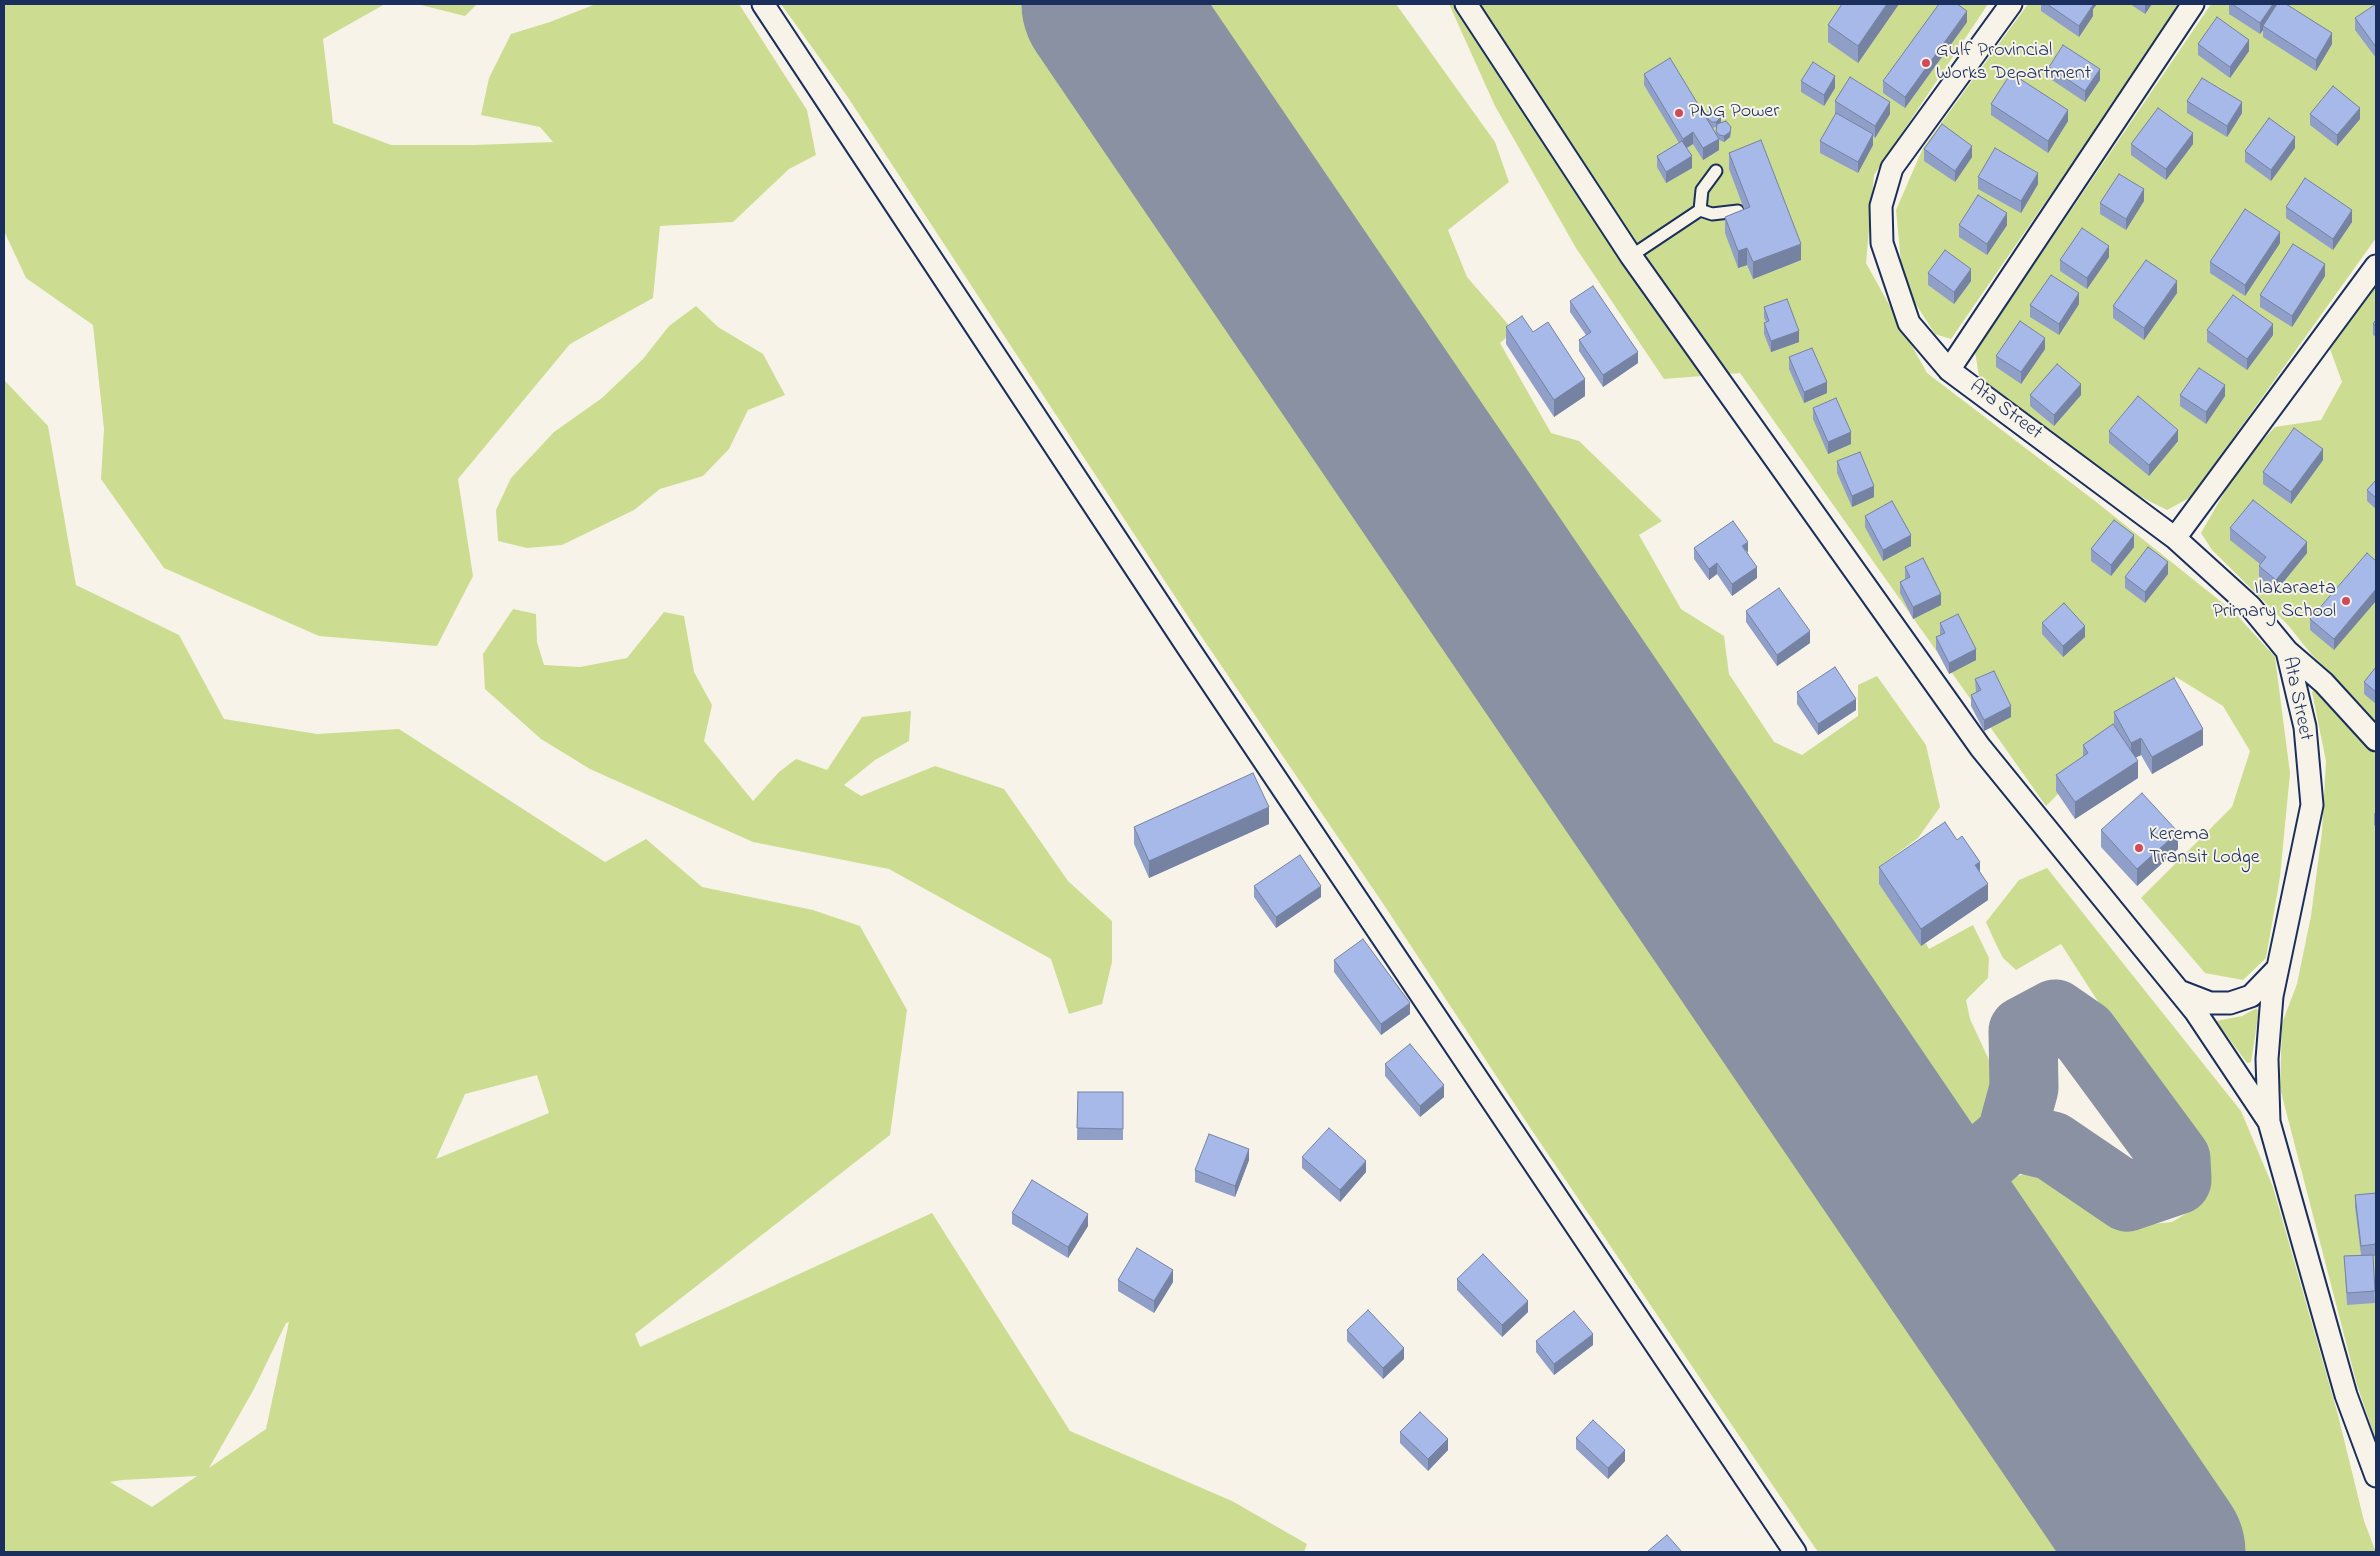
<!DOCTYPE html>
<style>
body{margin:0}
#map{position:relative;width:2380px;height:1556px;overflow:hidden;background:#f7f3e8;font-family:"Indie Flower",sans-serif}
canvas{display:block}
.frame{position:absolute;inset:0;border:5px solid #1b2f5e;pointer-events:none}
</style>
<div id="map">
<canvas width="2380" height="1556"></canvas>
<div class="frame"></div>
</div>
<script>
const context = document.querySelector('canvas').getContext('2d');
context.lineJoin = 'round';
function fill(path, color) {
  context.fillStyle = color;
  context.fill(path, 'evenodd');
}
function poly(rows) {
  const path = new Path2D();
  for (const r of rows) {
    path.moveTo(r[0], r[1]);
    for (let i = 2; i < r.length; i += 2) path.lineTo(r[i], r[i + 1]);
  }
  return path;
}
function trace(path, color, width, dash) {
  context.strokeStyle = color;
  context.lineWidth = width;
  context.lineCap = dash ? 'butt' : 'round';
  context.setLineDash(dash || []);
  context.stroke(path);
}
function drawText(font, color, halo, rows, align = 'center') {
  context.font = font + ' "Indie Flower",sans-serif';
  context.lineWidth = 4;
  context.setLineDash([]);
  context.textBaseline = 'middle';
  context.strokeStyle = halo;
  context.fillStyle = color;
  for (const [text, x, y, turn = 0] of rows) {
    context.save();
    context.translate(x, y);
    context.rotate((+turn || 0) * Math.PI / 180);
    context.textAlign = isNaN(turn) ? turn : align;
    if (halo) context.strokeText(text, 0, 0);
    context.fillText(text, 0, 0);
    context.restore();
  }
}
fill(poly([
 [4,4,385,4,323,39,333,123,391,145,475,145,553,142,540,127,481,115,489,78,511,34,550,22,596,4,739,4,807,110,816,155,789,169,733,222,660,226,653,298,570,344,458,479,473,576,437,646,319,636,164,568,101,479,104,429,93,325,26,278,4,231],
 [417,4,477,4,465,16],
 [781,4,1075,4,1970,1333,2054,1443,2126,1552,1818,1552,1533,1132,1384,905,1195,627,849,99],
 [1145,4,1396,4,1495,142,1509,182,1448,230,1467,277,1514,331,1500,343,1551,433,1579,441,1662,521,1639,535,1681,609,1724,636,1729,674,1774,742,1802,755,1858,716,1858,685,1877,676,1926,745,1940,807,1918,838,1883,864,1929,949,1973,925,1989,958,1988,978,1966,1000,1970,1019,2002,1088,1999,1114,1989,1130,1961,1151,1933,1151,1906,1132,1569,634,1449,460],
 [1449,4,1988,4,1874,175,1866,263,1927,373,2095,501,2234,612,2275,657,2290,773,2280,877,2266,958,2243,980,2205,973,2141,898,2232,807,2250,751,2223,706,2176,677,2046,806,1740,373,1664,379,1576,248,1495,106],
 [2028,4,2182,4,1951,339,1935,334,1903,284,1896,210,1923,148],
 [2211,4,2376,4,2376,238,2191,497,2167,510,2117,485,1980,382,1975,352],
 [2376,279,2376,727,2332,674,2312,655,2288,625,2212,550,2201,533,2240,465,2275,427,2321,420,2342,382,2330,349],
 [696,306,718,327,763,354,785,395,748,410,729,449,703,476,660,489,634,510,562,545,527,548,498,541,496,510,511,478,554,432,602,398,643,359,669,326],
 [4,380,48,426,76,585,179,635,224,719,317,734,399,729,605,862,646,839,702,887,813,910,860,926,907,1010,890,1135,635,1334,640,1347,932,1213,1070,1431,1232,1501,1307,1544,1304,1552,4,1552],
 [537,1075,549,1113,436,1159,465,1094],
 [289,1322,266,1429,209,1468,254,1389,286,1323],
 [197,1476,152,1507,110,1482,122,1480],
 [513,609,536,614,537,642,544,665,580,667,627,658,664,612,684,616,694,672,712,705,704,741,753,801,779,772,796,759,827,770,862,717,911,711,909,741,875,760,844,785,861,796,935,766,1004,789,1068,881,1112,921,1112,962,1102,1004,1069,1014,1051,959,889,869,753,842,590,769,541,739,485,689,483,654],
 [2316,688,2376,755,2376,1440,2357,1385,2280,1088,2282,1023,2297,984,2311,916,2322,832,2326,761,2312,692],
 [2047,868,2241,1111,2273,1187,2338,1415,2364,1521,2376,1552,2181,1552,1996,1268,1981,1229,1989,1198,2008,1180,2036,1169,2062,1183,2114,1220,2143,1225,2172,1222,2192,1210,2209,1188,2209,1158,2171,1115,2061,944,2016,970,2003,958,1994,940,1986,922,2019,880],
 [2255,1009,2259,1010,2251,1062,2247,1063,2216,1021,2242,1016]
]), '#ccdd91');
trace(poly([
 [1927,1209,2011,1136,2024,1088,2023,1031,2055,1014,2084,1034,2176,1159,2177,1180,2127,1197,2052,1146,2011,1136]
]), '#8991a3', 69);
trace(poly([
 [1107,4,2160,1552]
]), '#8991a3', 171);
const service = poly([
 [1700,210,1712,214,1738,211],
 [1631,256,1700,210,1702,190,1716,171]
]);
const minor = poly([
 [763,4,1187,646,1795,1552],
 [1466,4,1631,256,1980,747,2195,1011,2269,1122,2346,1395,2376,1476],
 [2011,4,1892,168,1881,206,1882,243,1909,323,1949,370,2175,538,2250,606,2287,651,2305,727,2312,805,2272,996,2267,1059,2269,1122],
 [1949,370,2193,4],
 [2175,538,2376,266],
 [2287,651,2324,683,2376,740],
 [2179,991,2210,1003,2230,1003,2251,996,2277,969]
]);
trace(service, '#1b2f5e', 15);
trace(minor, '#1b2f5e', 25);
trace(service, '#f7f3e8', 11);
trace(minor, '#f7f3e8', 21);
fill(poly([
 [1899,4,1858,63,1828,42,1828,25],
 [2041,4,2097,4,2093,9,2093,16,2079,37,2041,11],
 [2130,4,2152,4,2145,14],
 [2229,4,2286,4,2332,44,2316,71,2263,37,2263,30,2260,34,2229,14],
 [2374,4,2376,4,2376,58,2355,30,2355,18,2375,5],
 [1967,22,1905,108,1883,93,1883,81],
 [2198,44,2249,51,2230,78,2198,55],
 [2049,67,2100,80,2085,102,2049,78],
 [1644,74,1707,119,1707,113,1721,122,1720,123,1731,132,1730,137,1724,142,1719,140,1719,150,1703,160,1693,144,1687,148,1692,168,1666,183,1657,167,1657,156,1679,143,1644,85],
 [1716,127,1716,133,1713,128],
 [1801,81,1835,88,1824,106,1801,92],
 [1835,101,1890,114,1875,138,1873,136,1873,145,1858,173,1820,153,1820,141,1836,113,1835,113],
 [2187,101,2242,113,2227,137,2187,113],
 [1991,104,2068,121,2048,153,1991,115],
 [2310,114,2360,119,2337,146,2310,125],
 [2131,144,2193,144,2166,180,2131,155],
 [2295,148,2271,181,2245,162,2245,151],
 [1924,149,1972,157,1955,182,1924,161],
 [1729,153,1801,260,1753,279,1747,265,1738,268,1725,233,1725,217,1744,209,1729,169],
 [1978,177,2038,184,2021,213,1978,189],
 [2144,201,2126,230,2100,214,2100,203],
 [2286,207,2352,222,2333,250,2286,218],
 [1959,225,2007,225,1987,255,1959,237],
 [2280,243,2245,296,2210,273,2210,262],
 [2109,257,2087,289,2060,271,2060,260],
 [1928,273,1971,281,1954,304,1928,285],
 [2325,276,2292,327,2260,307,2260,295],
 [2177,293,2144,340,2113,318,2113,306],
 [1570,301,1638,363,1603,387,1579,351,1579,340,1586,335,1570,312],
 [2079,304,2059,335,2030,317,2030,305],
 [1764,307,1799,342,1771,352,1764,334,1764,323,1766,322,1764,318],
 [2376,320,2376,337,2373,335,2373,324],
 [1506,327,1533,332,1585,396,1554,417,1506,344],
 [2207,330,2273,335,2247,370,2207,342],
 [2045,349,2021,384,1996,367,1996,356],
 [1789,357,1827,393,1804,403,1789,369],
 [2030,395,2081,395,2054,426,2030,406],
 [2180,395,2225,396,2206,424,2180,406],
 [1813,408,1851,444,1828,454,1813,419],
 [2109,431,2178,441,2149,476,2109,443],
 [2323,460,2291,504,2263,484,2263,472],
 [1837,461,1874,497,1852,507,1837,473],
 [2376,480,2376,509,2367,501,2367,490],
 [1865,516,1911,546,1883,561,1865,527],
 [2230,528,2307,553,2276,591,2259,577,2259,566,2260,564,2230,540],
 [2134,547,2111,576,2091,561,2091,549],
 [1694,548,1748,553,1757,578,1732,596,1717,574,1709,580,1694,559],
 [2376,561,2334,650,2310,630,2310,619],
 [1905,567,1941,605,1913,619,1900,593,1900,582,1905,580],
 [2168,574,2145,603,2125,588,2125,577],
 [1746,611,1810,643,1777,666,1746,622],
 [1940,623,1976,660,1949,674,1936,649,1936,637,1940,635],
 [2042,623,2085,637,2063,657,2042,634],
 [2376,667,2376,704,2364,694,2364,682],
 [1975,679,2011,717,1984,731,1971,706,1971,695,1976,692],
 [1797,692,1856,710,1818,735,1797,704],
 [2114,712,2203,745,2152,774,2141,755,2135,758,2138,778,2075,819,2056,791,2056,775,2083,757,2083,745,2114,725],
 [2376,811,2376,827,2374,825,2374,814],
 [1269,824,1149,878,1134,844,1134,827],
 [2101,830,2178,849,2137,886,2101,847],
 [1879,867,1980,872,1988,900,1921,946,1879,884],
 [1254,886,1321,897,1276,928,1254,897],
 [1334,960,1410,1014,1381,1035,1334,972],
 [1385,1064,1444,1097,1420,1117,1385,1076],
 [1078,1092,1123,1092,1123,1140,1077,1140],
 [1302,1157,1366,1172,1340,1202,1302,1168],
 [1249,1160,1235,1197,1195,1182,1195,1170],
 [2376,1193,2376,1256,2373,1256,2375,1303,2347,1305,2344,1256,2361,1255,2355,1207,2355,1195],
 [1012,1213,1088,1226,1068,1258,1012,1224],
 [1457,1279,1528,1312,1502,1337,1457,1290],
 [1118,1280,1173,1282,1154,1313,1118,1291],
 [1347,1330,1404,1359,1383,1379,1347,1341],
 [1536,1341,1593,1345,1554,1375,1536,1352],
 [1400,1432,1448,1450,1428,1471,1400,1443],
 [1576,1438,1625,1461,1608,1479,1576,1449]
]), '#909fc8');
fill(poly([
 [1887,4,1899,4,1858,63,1858,46],
 [2093,4,2097,4,2093,9,2093,16,2079,37,2079,26,2093,6],
 [2145,4,2152,4,2145,14],
 [2273,4,2277,4,2263,26,2263,30,2260,34,2260,23],
 [1967,11,1967,22,1905,108,1905,97],
 [2332,33,2332,44,2316,71,2316,60],
 [2249,40,2249,51,2230,78,2230,67],
 [2100,69,2100,80,2085,102,2085,91],
 [1835,76,1835,88,1824,106,1824,95],
 [1890,102,1890,114,1875,138,1875,126],
 [2242,102,2242,113,2227,137,2227,126],
 [2360,108,2360,119,2337,146,2337,135],
 [2068,110,2068,121,2048,153,2048,141],
 [1721,117,1721,122,1716,127,1716,122],
 [1731,127,1730,137,1724,142,1724,136],
 [1693,132,1693,144,1683,150,1683,139],
 [2193,133,2193,144,2166,180,2166,169],
 [1873,134,1873,145,1858,173,1858,162],
 [2295,137,2295,148,2271,181,2271,170],
 [1719,139,1719,150,1703,160,1703,148],
 [1972,146,1972,157,1955,182,1955,171],
 [1692,156,1692,168,1666,183,1666,172],
 [2038,173,2038,184,2021,213,2021,201],
 [2144,189,2144,201,2126,230,2126,219],
 [2352,210,2352,222,2333,250,2333,239],
 [2007,213,2007,225,1987,255,1987,244],
 [2280,232,2280,243,2245,296,2245,285],
 [1801,244,1801,260,1753,279,1753,262],
 [2109,246,2109,257,2087,289,2087,278],
 [1747,248,1747,265,1738,268,1738,251],
 [2325,264,2325,276,2292,327,2292,316],
 [1971,269,1971,281,1954,304,1954,292],
 [2177,281,2177,293,2144,340,2144,328],
 [2079,293,2079,304,2059,335,2059,324],
 [2273,324,2273,335,2247,370,2247,359],
 [1799,331,1799,342,1771,352,1771,341],
 [2045,338,2045,349,2021,384,2021,372],
 [1638,352,1638,363,1603,387,1603,375],
 [1585,379,1585,396,1554,417,1554,400],
 [1827,382,1827,393,1804,403,1804,392],
 [2081,384,2081,395,2054,426,2054,415],
 [2225,385,2225,396,2206,424,2206,412],
 [2178,430,2178,441,2149,476,2149,465],
 [1851,432,1851,444,1828,454,1828,442],
 [2323,449,2323,460,2291,504,2291,492],
 [1874,486,1874,497,1852,507,1852,496],
 [1911,535,1911,546,1883,561,1883,550],
 [2134,535,2134,547,2111,576,2111,565],
 [1748,542,1748,553,1742,546],
 [2307,542,2307,553,2276,591,2276,580],
 [2168,562,2168,574,2145,603,2145,592],
 [1717,563,1717,574,1709,580,1709,569],
 [1757,567,1757,578,1732,596,1732,584],
 [2376,589,2376,601,2334,650,2334,639],
 [1941,594,1941,605,1913,619,1913,607],
 [2085,626,2085,637,2063,657,2063,646],
 [1810,631,1810,643,1777,666,1777,655],
 [1976,649,1976,660,1949,674,1949,663],
 [1856,699,1856,710,1818,735,1818,724],
 [2011,706,2011,717,1984,731,1984,720],
 [2203,729,2203,745,2152,774,2152,757],
 [2141,738,2141,755,2131,760,2131,743],
 [2138,761,2138,778,2075,819,2075,802],
 [1269,807,1269,824,1149,878,1149,861],
 [2178,832,2178,849,2137,886,2137,869],
 [1980,862,1980,879,1975,865],
 [1988,884,1988,900,1921,946,1921,929],
 [1321,886,1321,897,1276,928,1276,917],
 [1410,1003,1410,1014,1381,1035,1381,1024],
 [1444,1085,1444,1097,1420,1117,1420,1106],
 [1249,1149,1249,1160,1235,1197,1235,1186],
 [1366,1161,1366,1172,1340,1202,1340,1190],
 [1088,1214,1088,1226,1068,1258,1068,1247],
 [1173,1270,1173,1282,1154,1313,1154,1301],
 [1528,1301,1528,1312,1502,1337,1502,1325],
 [1593,1334,1593,1345,1554,1375,1554,1364],
 [1404,1348,1404,1359,1383,1379,1383,1368],
 [1448,1439,1448,1450,1428,1471,1428,1459],
 [1625,1450,1625,1461,1608,1479,1608,1468]
]), '#7582a2');
const building = poly([
 [1842,4,1887,4,1858,46,1828,25,1842,4],
 [1939,4,1957,4,1967,11,1905,97,1883,81,1939,4],
 [2047,4,2091,4,2093,5,2079,26,2047,4],
 [2232,4,2273,4,2260,23,2232,4],
 [2277,4,2286,4,2332,33,2316,60,2263,26,2277,4],
 [2376,4,2376,47,2355,18,2376,4],
 [2217,17,2249,40,2230,67,2198,44,2217,17],
 [2063,45,2100,69,2085,91,2049,67,2063,45],
 [1670,58,1719,139,1703,148,1693,132,1683,139,1644,74,1670,58],
 [1813,62,1835,76,1824,95,1801,81,1813,62],
 [2011,73,2068,110,2048,141,1991,104,2011,73],
 [1850,77,1890,102,1875,126,1835,101,1850,77],
 [2202,78,2242,102,2227,126,2187,101,2202,78],
 [2333,86,2360,108,2337,135,2310,114,2333,86],
 [2158,108,2193,133,2166,169,2131,144,2158,108],
 [1710,109,1717,109,1721,117,1716,122,1712,122,1708,119,1707,113,1710,109],
 [1836,113,1873,134,1858,162,1820,141,1836,113],
 [2269,118,2295,137,2271,170,2245,151,2269,118],
 [1726,121,1731,127,1730,132,1724,136,1719,135,1716,131,1717,124,1726,121],
 [1942,124,1972,146,1955,171,1924,149,1942,124],
 [1761,140,1801,244,1753,262,1747,248,1738,251,1725,217,1750,207,1729,153,1761,140],
 [1682,141,1692,156,1666,172,1657,156,1682,141],
 [1995,148,2038,173,2021,201,1978,177,1995,148],
 [2119,174,2144,189,2126,219,2100,203,2119,174],
 [2305,178,2352,210,2333,239,2286,207,2305,178],
 [1978,195,2007,213,1987,244,1959,225,1978,195],
 [2245,209,2280,232,2245,285,2210,262,2245,209],
 [2082,228,2109,246,2087,278,2060,260,2082,228],
 [2293,244,2325,264,2292,316,2260,295,2293,244],
 [1945,250,1971,269,1954,292,1928,273,1945,250],
 [2146,260,2177,281,2144,328,2113,306,2146,260],
 [2051,275,2079,293,2059,324,2030,305,2051,275],
 [1593,286,1638,352,1603,375,1579,340,1591,332,1570,301,1593,286],
 [2233,295,2273,324,2247,359,2207,330,2233,295],
 [1787,299,1799,331,1771,341,1764,323,1769,321,1764,307,1787,299],
 [1522,316,1533,332,1548,322,1585,379,1554,400,1506,327,1522,316],
 [2376,320,2376,326,2373,324,2376,320],
 [2020,321,2045,338,2021,372,1996,356,2020,321],
 [1812,348,1827,382,1804,392,1789,357,1812,348],
 [2057,364,2081,384,2054,415,2030,395,2057,364],
 [2199,368,2225,385,2206,412,2180,395,2199,368],
 [2138,396,2178,430,2149,465,2109,431,2138,396],
 [1836,398,1851,432,1828,442,1813,408,1836,398],
 [2294,428,2323,449,2291,492,2263,472,2294,428],
 [1860,452,1874,486,1852,496,1837,461,1860,452],
 [2376,480,2376,498,2367,490,2376,480],
 [2253,500,2307,542,2276,580,2259,566,2266,557,2230,528,2253,500],
 [1892,501,1911,535,1883,550,1865,516,1892,501],
 [2114,520,2134,535,2111,565,2091,549,2114,520],
 [1733,521,1748,542,1742,546,1757,567,1732,584,1717,563,1709,569,1694,548,1733,521],
 [2148,547,2168,562,2145,592,2125,577,2148,547],
 [2367,553,2376,561,2376,589,2334,639,2310,619,2367,553],
 [1923,558,1941,594,1913,607,1900,582,1910,577,1905,567,1923,558],
 [1779,588,1810,631,1777,655,1746,611,1779,588],
 [2064,603,2085,626,2063,646,2042,623,2064,603],
 [1958,614,1976,649,1949,663,1936,637,1945,633,1940,623,1958,614],
 [1835,667,1856,699,1818,724,1797,692,1835,667],
 [2376,667,2376,692,2364,682,2376,667],
 [1994,671,2011,706,1984,720,1971,695,1981,690,1975,679,1994,671],
 [2174,678,2203,729,2152,757,2141,738,2131,743,2114,712,2174,678],
 [2113,724,2138,761,2075,802,2056,775,2088,753,2083,745,2113,724],
 [1253,773,1269,807,1149,861,1134,827,1253,773],
 [2142,793,2178,832,2137,869,2101,830,2142,793],
 [1945,822,1957,840,1962,836,1980,862,1975,865,1988,884,1921,929,1879,867,1945,822],
 [1300,855,1321,886,1276,917,1254,886,1300,855],
 [1363,939,1410,1003,1381,1024,1334,960,1363,939],
 [1410,1044,1444,1085,1420,1106,1385,1064,1410,1044],
 [1078,1092,1123,1092,1123,1129,1077,1128,1078,1092],
 [1329,1128,1366,1161,1340,1190,1302,1157,1329,1128],
 [1209,1134,1249,1149,1235,1186,1195,1170,1209,1134],
 [1032,1180,1088,1214,1068,1247,1012,1213,1032,1180],
 [2376,1193,2376,1244,2361,1246,2355,1195,2376,1193],
 [1137,1248,1173,1270,1154,1301,1118,1280,1137,1248],
 [1483,1254,1528,1301,1502,1325,1457,1279,1483,1254],
 [2373,1255,2375,1291,2347,1293,2344,1256,2373,1255],
 [1368,1310,1404,1348,1383,1368,1347,1330,1368,1310],
 [1574,1311,1593,1334,1554,1364,1536,1341,1574,1311],
 [1420,1412,1448,1439,1428,1459,1400,1432,1420,1412],
 [1593,1420,1625,1450,1608,1468,1576,1438,1593,1420],
 [1667,1535,1682,1552,1647,1552,1667,1535]
]);
fill(building, '#a7b9e8');
trace(building, '#7582a2', 1);
for (const [x, y, r, color] of [
 [1926,63,5,"#d1495b"],
 [1679,113,5,"#d1495b"],
 [2346,601,5,"#d1495b"],
 [2139,848,5,"#d1495b"]
]) {
  const dot = new Path2D();
  dot.arc(x, y, r, 0, 2 * Math.PI);
  context.fillStyle = color;
  context.fill(dot);
  trace(dot, '#f7f3e8', 2);
}
drawText('20px', '#1b2f5e', '#f7f3e8', [
 ["Gulf Provincial",1936,52],
 ["Works Department",1936,75],
 ["PNG Power",1689,113],
 ["Ilakaraeta",2336,590,"right"],
 ["Primary School",2336,613,"right"],
 ["Kerema",2149,836],
 ["Transit Lodge",2149,859]
], 'left');
drawText('20px', '#1b2f5e', '#f7f3e8', [
 ["Ata Street",2005,411,37],
 ["Ata Street",2296,699,78]
]);
</script>
